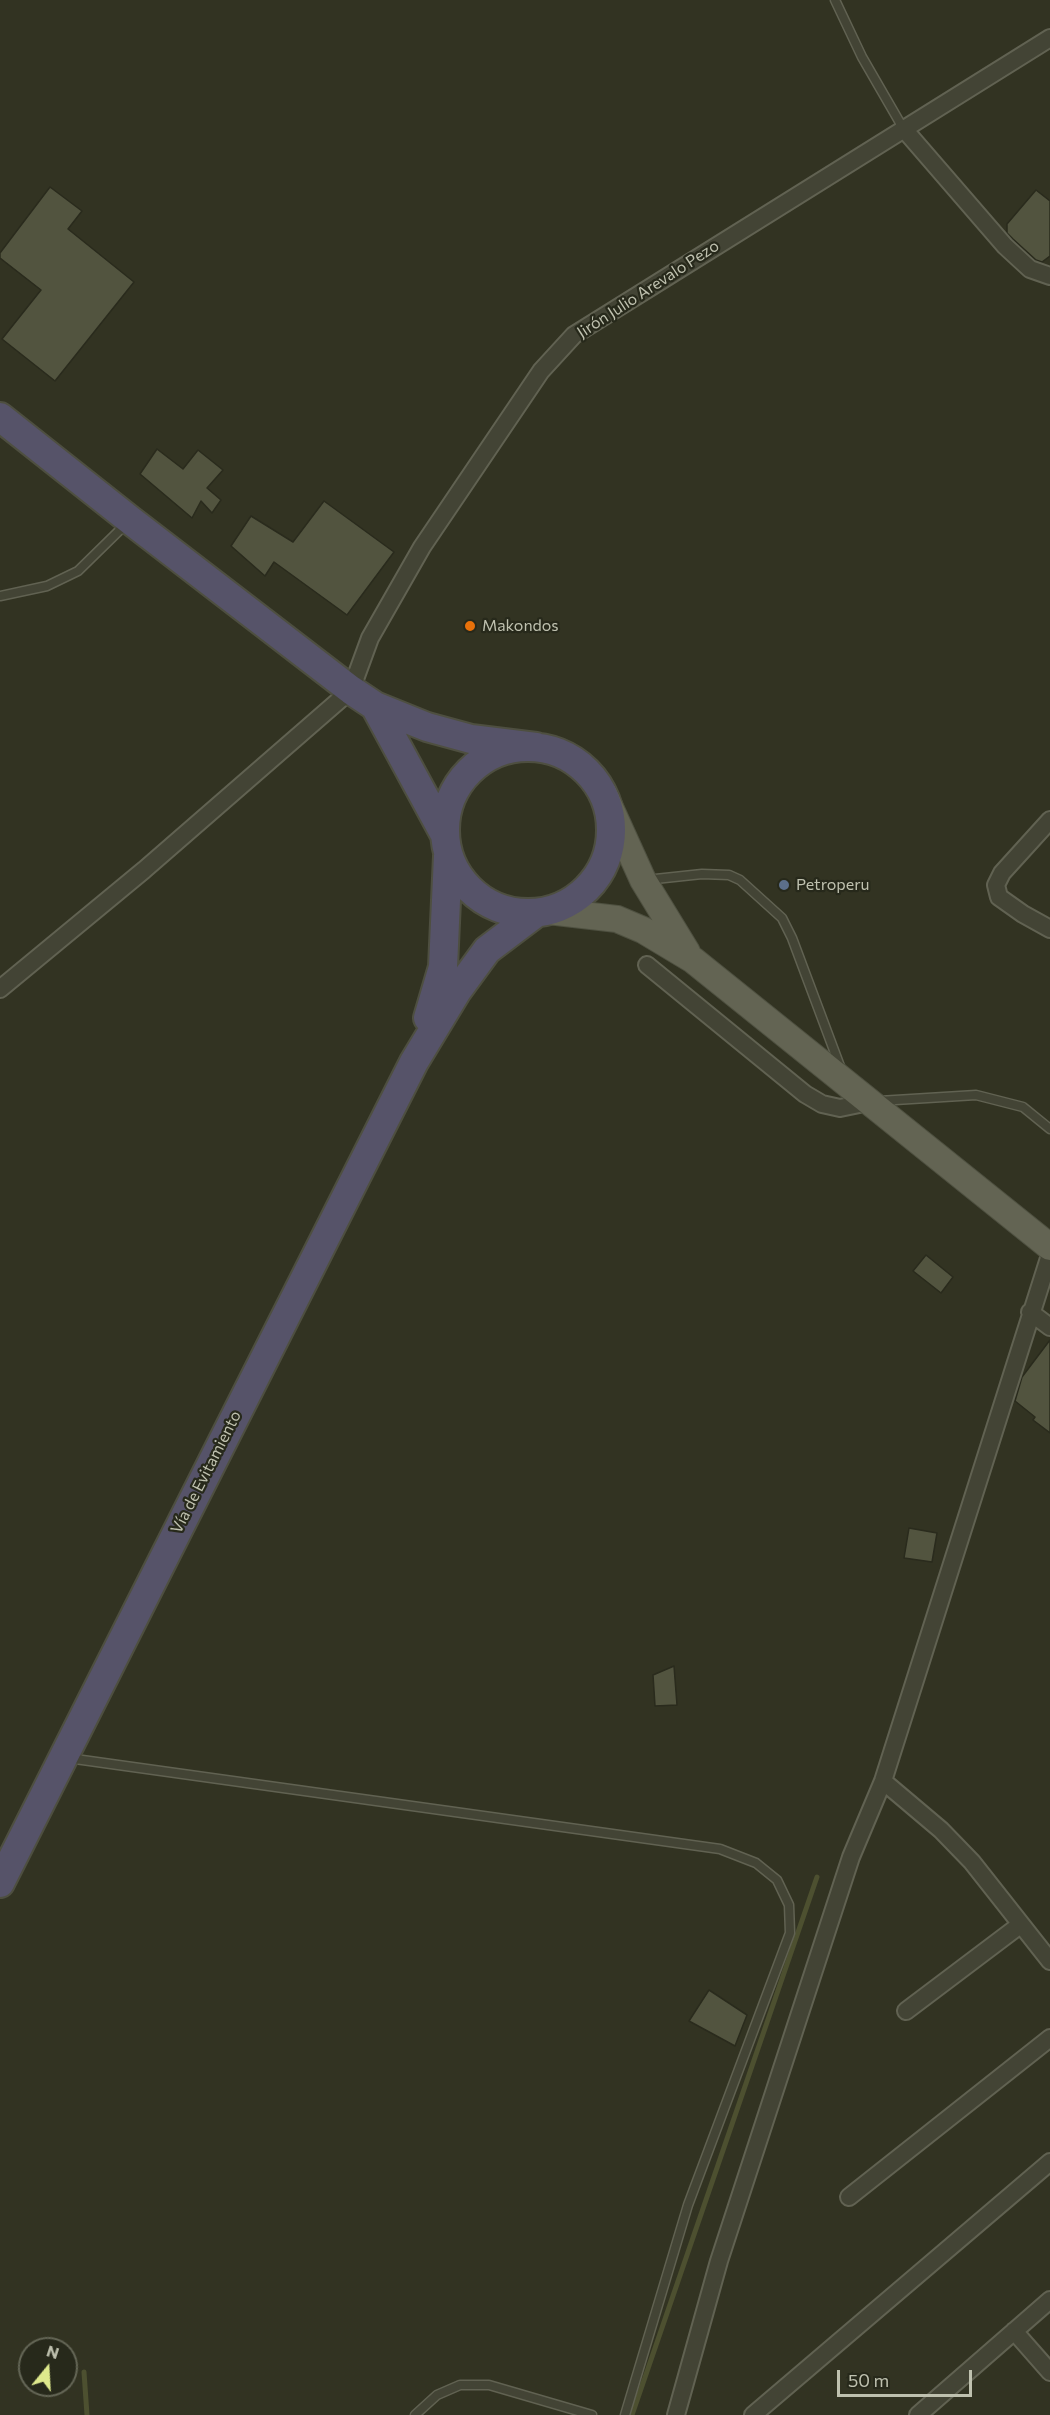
<!DOCTYPE html>
<meta charset="utf-8">
<style>
body{margin:0}
#map{position:relative;width:1050px;height:2415px;overflow:hidden;background:#323322;font-family:Commissioner,sans-serif}
canvas{display:block}
.north{position:absolute;left:18px;top:2337px;width:60px;height:60px;box-sizing:border-box;background:#27291b;border:2px solid #646656;border-radius:50%;rotate:18deg;font-size:16px;font-weight:700;line-height:24px;text-align:center;color:#bfc1af}
.north::after{content:'';display:block;margin:auto;width:21px;height:27px;background:#dee98c;clip-path:polygon(50% 0,100% 100%,50% 72%,0 100%)}
.scale{position:absolute;left:837px;top:2370px;width:135px;height:27px;box-sizing:border-box;border:3px solid #bfc1af;border-top:0;padding-left:8px;font-size:18px;line-height:21px;white-space:nowrap;color:#bfc1af;-webkit-text-stroke:4px #27291b;paint-order:stroke}
</style>
<div id="map">
<canvas width="1050" height="2415"></canvas>
<div class="north">N</div>
<div class="scale">50 m</div>
</div>
<script>
const context = document.querySelector('canvas').getContext('2d');
context.lineJoin = 'round';
function poly(rows) {
  const path = new Path2D();
  for (const r of rows) {
    if (r.length === 3) {
      path.moveTo(r[0] + r[2], r[1]);
      path.arc(r[0], r[1], r[2], 0, 2 * Math.PI);
      continue;
    }
    path.moveTo(r[0], r[1]);
    for (let i = 2; i < r.length; i += 2) path.lineTo(r[i], r[i + 1]);
  }
  return path;
}
function trace(path, color, width, dash) {
  context.strokeStyle = color;
  context.lineWidth = width;
  context.lineCap = dash ? 'butt' : 'round';
  context.setLineDash(dash || []);
  context.stroke(path);
}
function fill(path, color) {
  context.fillStyle = color;
  context.fill(path, 'evenodd');
}
function drawText(font, color, halo, rows, align = 'center') {
  context.font = font + ' Commissioner,sans-serif';
  context.lineWidth = 4.5;
  context.setLineDash([]);
  context.textBaseline = 'middle';
  context.strokeStyle = halo;
  context.fillStyle = color;
  for (const [text, x, y, turn = 0] of rows) {
    context.save();
    context.translate(x, y);
    context.rotate((+turn || 0) * Math.PI / 180);
    context.textAlign = isNaN(turn) ? turn : align;
    if (halo) context.strokeText(text, 0, 0);
    context.fillText(text, 0, 0);
    context.restore();
  }
}
trace(poly([
 [84,2372,87,2415],
 [632,2415,817,1877]
]), '#4d5030', 5);
const building = poly([
 [50,187,82,211,68,229,134,282,55,381,2,339,41,290,0,258,0,253,50,187],
 [1036,190,1050,201,1050,256,1042,262,1036,260,1013,239,1007,233,1007,224,1036,190],
 [157,449,183,469,198,450,223,470,207,488,221,500,212,513,201,501,192,518,140,474,157,449],
 [324,501,394,552,347,615,274,562,265,576,231,546,251,516,293,542,324,501],
 [926,1255,953,1277,941,1293,913,1271,926,1255],
 [1050,1340,1050,1433,1033,1420,1035,1417,1015,1401,1022,1377,1050,1340],
 [909,1528,937,1533,932,1562,904,1558,909,1528],
 [674,1666,677,1705,655,1706,653,1675,674,1666],
 [709,1990,747,2015,735,2046,689,2021,709,1990]
]);
fill(building, '#52543f');
trace(building, '#2a2b1d', 1.5);
const lane = poly([
 [835,0,862,57,903,128],
 [0,596,47,586,78,571,127,523],
 [646,880,702,874,729,875,740,880,782,918,792,938,841,1069],
 [879,1101,976,1095,1023,1107,1050,1129],
 [68,1758,720,1849,756,1863,777,1880,789,1905,790,1933,688,2205,625,2415],
 [415,2415,437,2395,460,2385,489,2385,592,2415]
]);
const street = poly([
 [903,128,1005,246,1030,269,1050,276],
 [1050,820,1002,873,996,885,999,897,1023,914,1050,929],
 [647,965,805,1094,822,1104,840,1108,869,1102],
 [0,989,144,870,351,690,370,638,422,547,541,371,574,335,1050,38],
 [1030,1312,1050,1327],
 [883,1781,941,1830,972,1862,1050,1961],
 [906,2011,1020,1925],
 [849,2197,1050,2038],
 [1014,2331,1050,2372],
 [676,2415,719,2261,851,1857,883,1781,1050,1255],
 [753,2415,1050,2162],
 [918,2415,1050,2300]
]);
const primary = poly([
 [604,794,643,880,687,952],
 [548,911,617,919,643,930,693,960,1050,1247]
]);
const highway = poly([
 [0,417,130,520,351,690,375,706,427,727,471,739,536,747],
 [375,706,445,835],
 [528,830,83],
 [428,1018,443,967,448,856],
 [0,1883,414,1062,457,991,487,950,536,913]
]);
trace(lane, '#616252', 11);
trace(street, '#616252', 20);
trace(primary, '#4f5141', 28);
trace(highway, '#4e4f40', 32);
trace(lane, '#434435', 8);
trace(street, '#434435', 16);
trace(primary, '#636453', 26);
trace(highway, '#565369', 28);
for (const [x, y, r, color] of [
 [470,626,6,"#e8710a"],
 [784,885,6,"#5c6f8a"]
]) {
  const dot = new Path2D();
  dot.arc(x, y, r, 0, 2 * Math.PI);
  context.fillStyle = color;
  context.fill(dot);
  trace(dot, '#27291b', 2);
}
drawText('16px', '#bfc1af', '#27291b', [
 ["Jirón Julio Arevalo Pezo",648,289,-33],
 ["Vía de Evitamiento",206,1472,-63]
]);
drawText('16px', '#bfc1af', '#27291b', [
 ["Makondos",482,626],
 ["Petroperu",796,885]
], 'left');
</script>
